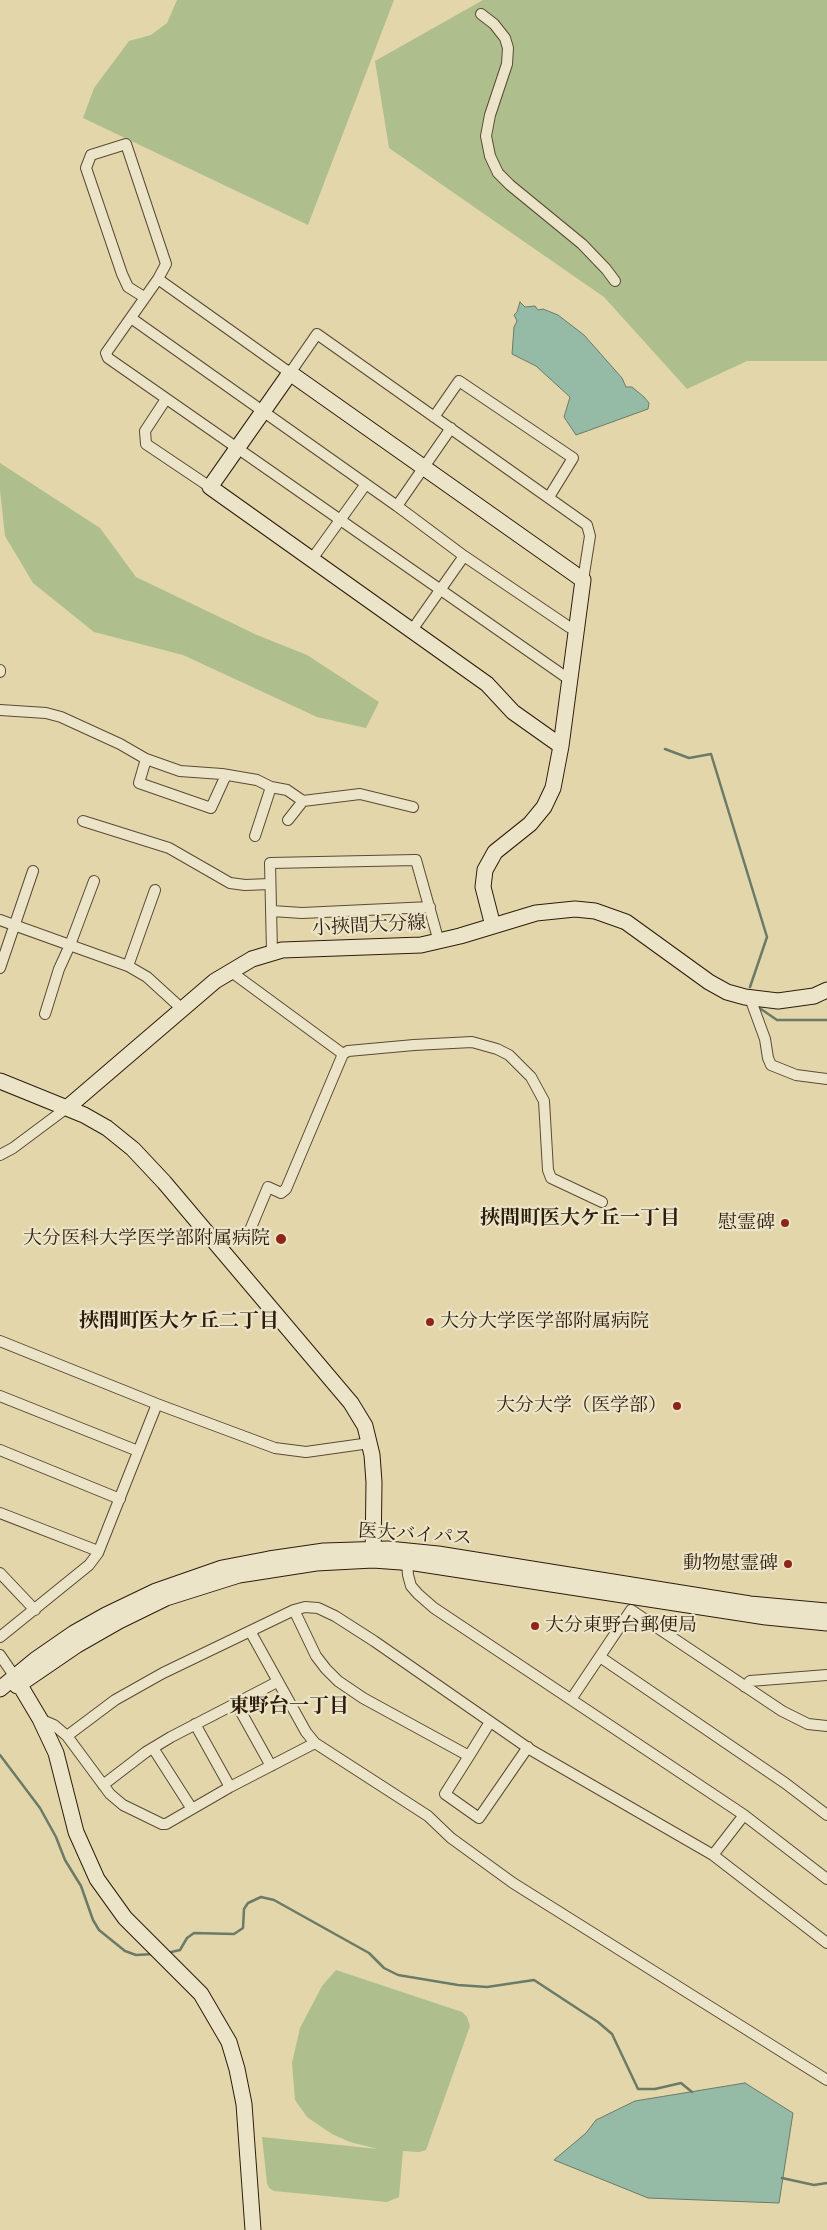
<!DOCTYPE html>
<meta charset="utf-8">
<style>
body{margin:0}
canvas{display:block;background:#e2d6aa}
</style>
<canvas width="827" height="2230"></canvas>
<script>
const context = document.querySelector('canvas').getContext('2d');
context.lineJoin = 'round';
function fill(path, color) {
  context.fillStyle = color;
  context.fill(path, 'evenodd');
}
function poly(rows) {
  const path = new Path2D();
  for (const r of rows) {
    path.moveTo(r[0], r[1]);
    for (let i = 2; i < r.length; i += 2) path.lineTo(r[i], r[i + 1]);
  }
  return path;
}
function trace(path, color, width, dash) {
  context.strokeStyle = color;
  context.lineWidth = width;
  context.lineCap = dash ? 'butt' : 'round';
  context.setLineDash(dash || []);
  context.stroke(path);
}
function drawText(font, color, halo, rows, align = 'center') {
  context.font = font + ' "EB Garamond","Noto Serif JP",serif';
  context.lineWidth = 4.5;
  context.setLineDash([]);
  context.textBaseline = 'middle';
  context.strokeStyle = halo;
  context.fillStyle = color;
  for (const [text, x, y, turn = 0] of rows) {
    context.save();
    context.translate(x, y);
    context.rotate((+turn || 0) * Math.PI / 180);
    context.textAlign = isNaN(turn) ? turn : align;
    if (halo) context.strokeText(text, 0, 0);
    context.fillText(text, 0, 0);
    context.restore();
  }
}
fill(poly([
 [177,0,394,0,308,225,83,118,94,88,129,41,151,35,167,23],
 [483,0,827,0,827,361,747,361,687,389,604,297,389,148,375,61],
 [0,463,100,528,136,577,257,635,307,655,379,702,366,728,317,717,183,655,94,632,33,583,5,536,0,490],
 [336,1970,462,2012,467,2017,470,2026,426,2150,419,2152,403,2151,399,2197,387,2202,274,2191,269,2188,267,2183,262,2137,378,2149,350,2142,332,2134,307,2117,295,2100,292,2063,300,2028,322,1986]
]), '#aebf8d');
const water = poly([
 [520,302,525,307,535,306,538,310,543,309,558,315,584,335,622,378,626,387,632,387,644,397,649,403,648,409,576,435,564,417,570,397,536,366,512,354,514,327,517,321,514,315,517,312,520,302],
 [745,2083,793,2113,779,2203,648,2198,554,2160,586,2133,596,2120,635,2101,745,2083]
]);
fill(water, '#95baa5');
trace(water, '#6b7b68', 1);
trace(poly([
 [665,749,689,758,711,754,767,937,750,987],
 [758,1007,777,1020,827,1020],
 [0,1755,40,1808,56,1837,65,1860,81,1886,93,1920,99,1930,125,1951,136,1955,154,1954],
 [167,1953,180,1950,187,1938,194,1933,234,1934,243,1928,244,1909,248,1903,261,1897,274,1900,369,1953,384,1968,398,1975,458,1985,487,1987,534,1980,598,2022,612,2034,638,2089,655,2089,681,2083,692,2092],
 [782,2178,814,2185,827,2183]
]), '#6b7b68', 2.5);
const street = poly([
 [481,14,494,24,505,38,508,48,507,64,490,115,486,136,490,156,498,173,510,185,582,244,606,269,615,281],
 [144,297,128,287,122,274,86,168,91,155,126,144,166,264,158,279],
 [131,318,397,506,464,556,569,627,577,630],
 [166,399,145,431,146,444,210,487],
 [434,417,459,381,573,458,549,497],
 [397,506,451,428],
 [312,559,366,484],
 [412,630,464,556],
 [0,670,0,672],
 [570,680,108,358,106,353,158,279,290,373,317,334,587,525,590,536,583,580],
 [0,710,46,713,61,717,120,744,146,759,180,771,222,774,257,780,271,787,287,790,303,801,360,794,413,807],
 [146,759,139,783,211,808,226,775],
 [288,820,303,801],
 [83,821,169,848,230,883,245,885,270,884],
 [255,836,271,787],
 [272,911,302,913,430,907],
 [0,920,128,966,147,977,181,1008],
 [272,952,270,863,416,860,439,942],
 [128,966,155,890],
 [0,968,33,871],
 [230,971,343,1054],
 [750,998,765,1039,768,1058,771,1065,796,1075,827,1079],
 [45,1014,59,969,70,945,94,881],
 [0,1155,13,1148,68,1107],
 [246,1235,250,1230,268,1187,281,1193,286,1189,343,1054,348,1051,414,1045,472,1042,497,1049,509,1055,531,1077,544,1101,548,1170,551,1178,602,1202],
 [0,1341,157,1404,275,1448,306,1452,370,1443],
 [0,1396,138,1451],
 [0,1450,120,1499],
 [0,1513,98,1551],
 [407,1562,408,1575,411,1586,418,1594,434,1608,744,1815,827,1879],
 [0,1573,35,1610],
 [294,1610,316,1656,326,1669,338,1681,363,1698,469,1756,490,1722],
 [250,1631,306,1732,315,1743,428,1816,451,1838,513,1883,827,2080],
 [0,1637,89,1565,98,1553,157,1404],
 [0,1655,15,1677],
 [600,1657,785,1783,827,1815],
 [745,1687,750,1681,827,1675],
 [572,1698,631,1610,782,1711,808,1724,827,1726],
 [236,1703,271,1766],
 [40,1719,54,1725,67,1736,110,1794,123,1805,162,1824,166,1824,230,1787,315,1743],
 [195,1724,230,1787],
 [67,1736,115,1700,163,1673,294,1610,305,1607,318,1608,335,1616,374,1641,531,1750,713,1855,827,1943],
 [153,1748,192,1809],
 [469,1756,445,1794,479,1818,528,1747],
 [103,1785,146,1752,171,1737,277,1682],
 [713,1855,744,1815]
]);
const secondary = poly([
 [493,926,483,887,485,870,495,852,530,824,544,807,553,788,561,746,583,580,290,373,210,487,487,684,513,712,561,746],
 [0,1081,84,1115,107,1128,133,1149,164,1182,351,1403,365,1426,372,1455,374,1482,373,1559],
 [68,1107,215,981,252,959,282,950,421,945,460,936,536,913,575,909,595,911,626,922,709,982,727,992,745,997,778,1001,814,996,827,990],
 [15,1677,40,1719,56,1753,76,1832,97,1879,125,1918,201,1994,229,2042,237,2069,244,2104,253,2230],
 [17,1686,77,1645,119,1621,166,1598,239,1575,316,1563,373,1560,415,1563,766,1617,827,1623],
 [0,1689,35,1660,74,1633,106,1615,156,1591,222,1568,269,1559,324,1551,388,1549,438,1554,750,1604,827,1611]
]);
trace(street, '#5a4b34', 12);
trace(secondary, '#2d1d0c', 17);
trace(street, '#ece4c8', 10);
trace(secondary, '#ece4c8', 15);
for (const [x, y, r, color] of [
 [785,1223,5,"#8f2418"],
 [281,1239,6,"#8f2418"],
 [430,1322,5,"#8f2418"],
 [677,1406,5,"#8f2418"],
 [788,1564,5,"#8f2418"],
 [535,1626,5,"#8f2418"]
]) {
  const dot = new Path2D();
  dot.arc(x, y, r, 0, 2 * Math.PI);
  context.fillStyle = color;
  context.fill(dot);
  trace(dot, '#ece4c8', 2);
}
drawText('19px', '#2d1d0c', '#ece4c8', [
 ["小挾間大分線",369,926,-3],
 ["医大バイパス",415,1535,4]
]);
drawText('19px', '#2d1d0c', '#ece4c8', [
 ["慰霊碑",775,1223],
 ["大分医科大学医学部附属病院",270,1239],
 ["大分大学医学部附属病院",440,1322,"left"],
 ["大分大学（医学部）",667,1406],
 ["動物慰霊碑",778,1564],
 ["大分東野台郵便局",545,1626,"left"]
], 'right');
drawText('bold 20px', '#2d1d0c', '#ece4c8', [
 ["挾間町医大ケ丘一丁目",580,1219],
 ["挾間町医大ケ丘二丁目",179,1322],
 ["東野台一丁目",289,1707]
]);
</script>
